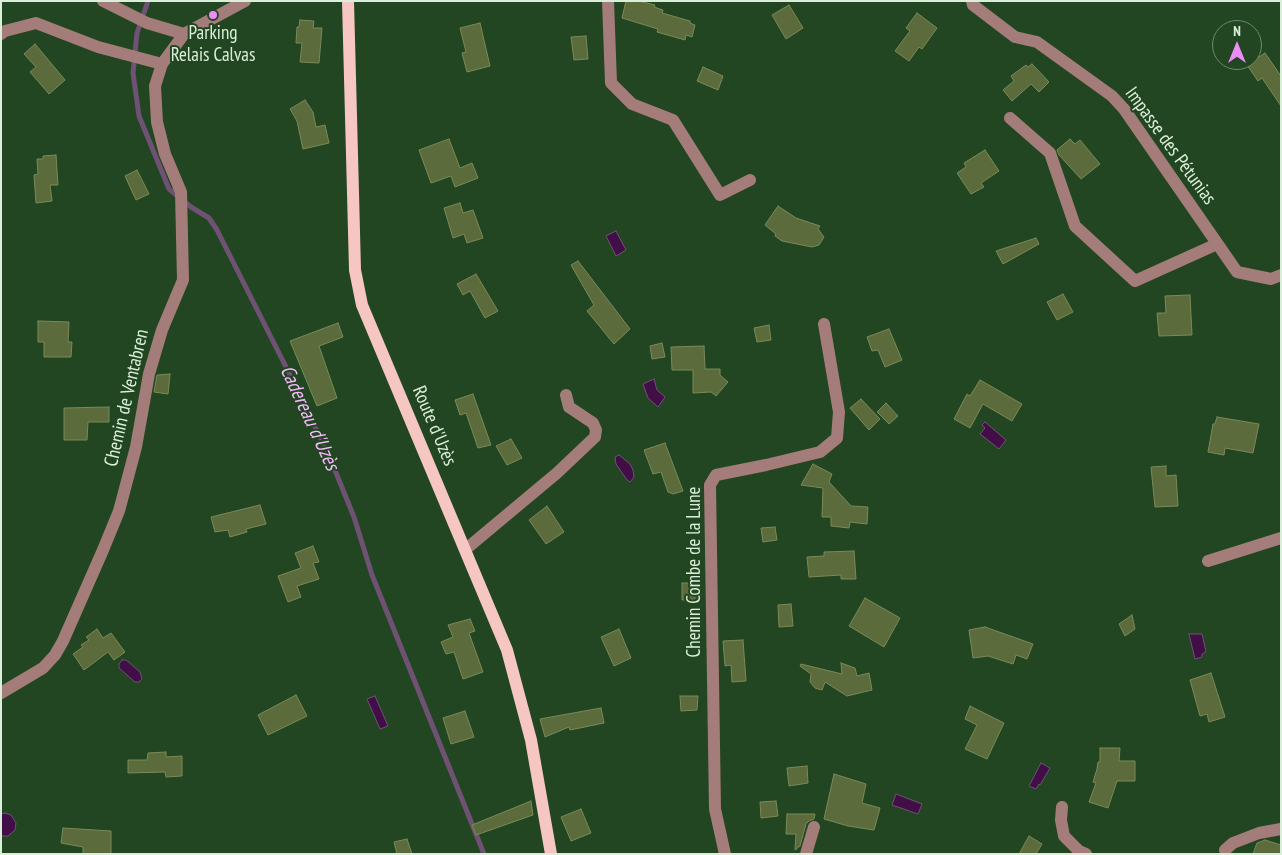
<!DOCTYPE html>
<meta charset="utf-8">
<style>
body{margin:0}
#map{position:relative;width:1282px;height:855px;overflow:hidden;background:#234622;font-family:"PT Sans Narrow",sans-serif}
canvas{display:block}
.frame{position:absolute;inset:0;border:2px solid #daefd9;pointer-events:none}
.north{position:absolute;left:1212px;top:20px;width:50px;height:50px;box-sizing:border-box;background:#234622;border:1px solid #6c8a6b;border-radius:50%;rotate:0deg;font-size:14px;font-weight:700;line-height:20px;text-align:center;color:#daefd9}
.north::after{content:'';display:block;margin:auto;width:18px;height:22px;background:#ed8cf9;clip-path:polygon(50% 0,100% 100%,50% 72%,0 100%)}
</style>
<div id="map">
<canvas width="1282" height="855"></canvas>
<div class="frame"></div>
<div class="north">N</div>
</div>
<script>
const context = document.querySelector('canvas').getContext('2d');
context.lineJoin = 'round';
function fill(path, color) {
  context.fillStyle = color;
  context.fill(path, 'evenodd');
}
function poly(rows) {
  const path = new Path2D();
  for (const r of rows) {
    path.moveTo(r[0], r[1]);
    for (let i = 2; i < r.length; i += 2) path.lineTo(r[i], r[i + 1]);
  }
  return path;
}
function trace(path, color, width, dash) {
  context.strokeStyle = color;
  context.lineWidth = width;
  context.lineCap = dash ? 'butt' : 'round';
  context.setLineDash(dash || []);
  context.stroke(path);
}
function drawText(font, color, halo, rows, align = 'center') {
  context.font = font + ' "PT Sans Narrow",sans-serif';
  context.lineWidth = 4;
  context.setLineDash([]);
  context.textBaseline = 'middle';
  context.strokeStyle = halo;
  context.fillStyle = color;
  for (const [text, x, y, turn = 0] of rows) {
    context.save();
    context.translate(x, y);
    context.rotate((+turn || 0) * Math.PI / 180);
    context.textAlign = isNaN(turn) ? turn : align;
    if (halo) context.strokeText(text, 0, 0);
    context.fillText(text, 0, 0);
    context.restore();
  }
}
const water = poly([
 [616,231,626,250,616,256,606,236,616,231],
 [654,379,657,390,665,397,658,407,648,398,643,384,654,379],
 [985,422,1006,440,999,449,980,434,985,428,982,425,985,422],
 [619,455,630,464,633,470,634,477,630,482,627,480,616,464,615,457,619,455],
 [1189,634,1202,634,1206,652,1202,654,1202,657,1195,659,1189,634],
 [122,660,126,660,140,672,142,679,139,682,135,682,119,668,119,664,122,660],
 [375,696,388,726,380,729,367,699,375,696],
 [1041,763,1050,768,1040,785,1039,784,1036,789,1029,786,1041,763],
 [896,794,922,804,918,814,892,805,896,794],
 [5,813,11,815,16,823,15,830,8,836,1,836,1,814,5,813]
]);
fill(water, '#410e47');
trace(water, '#6f5273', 1);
trace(poly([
 [148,1,137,33,133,73,139,116,169,189,191,207,209,218,217,230,286,367,330,458,354,517,372,575,484,854]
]), '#6f5273', 5);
const building = poly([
 [626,1,639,1,655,5,654,7,663,10,662,13,690,21,690,23,695,25,692,37,686,35,685,40,657,32,658,29,622,18,626,1],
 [789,5,803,28,786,39,772,15,789,5],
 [917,13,937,28,922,49,919,47,909,61,895,51,910,31,906,28,917,13],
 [300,20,314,21,313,28,322,28,319,63,300,62,302,43,296,43,297,27,299,27,300,20],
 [480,23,490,66,467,72,462,53,466,52,460,28,480,23],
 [586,36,588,59,574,60,571,37,586,36],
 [35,44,65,80,49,94,30,72,36,67,24,54,35,44],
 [1265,53,1281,76,1281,106,1262,78,1258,81,1247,65,1265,53],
 [1032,64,1049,82,1039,92,1031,84,1012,101,1003,90,1014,81,1011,76,1026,65,1028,67,1032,64],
 [703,67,723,76,718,90,697,81,703,67],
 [305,100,313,112,316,127,325,125,329,143,303,149,297,121,290,109,305,100],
 [449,139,460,168,472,163,478,178,455,187,451,176,431,183,419,150,449,139],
 [1070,139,1075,144,1080,140,1100,164,1081,179,1059,155,1057,150,1070,139],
 [985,150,999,171,981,183,984,187,971,194,957,173,966,167,964,163,985,150],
 [56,155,58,185,50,185,52,201,36,203,34,175,38,174,37,159,43,159,43,156,56,155],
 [137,170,149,194,136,200,125,176,137,170],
 [460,203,463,213,473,210,483,238,467,243,464,234,453,238,444,208,460,203],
 [778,206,796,218,820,226,818,229,824,237,819,245,812,247,782,241,775,236,776,234,765,225,778,206],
 [1036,238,1039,244,1003,264,996,251,1036,238],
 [578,261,630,329,614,344,587,311,594,305,571,265,578,261],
 [476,274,498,311,485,318,470,291,463,295,457,284,476,274],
 [1063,294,1073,312,1057,320,1047,302,1063,294],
 [1190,295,1192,335,1159,336,1157,313,1166,313,1165,296,1190,295],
 [38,321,69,322,68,342,72,342,71,357,44,357,44,342,38,342,38,321],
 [338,323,343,337,319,346,337,398,317,406,290,341,338,323],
 [769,325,771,340,757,342,754,328,769,325],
 [889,329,902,360,885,367,878,350,872,351,867,337,889,329],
 [662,343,665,357,652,359,650,346,662,343],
 [704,346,705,369,720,369,720,375,728,382,716,396,711,392,693,393,693,370,672,370,671,347,704,346],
 [170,374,168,394,154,392,157,375,170,374],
 [980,380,1022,404,1012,421,983,404,970,428,954,419,967,394,970,396,980,380],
 [473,394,491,445,478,448,466,413,460,415,455,400,473,394],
 [861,399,880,419,869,430,850,408,861,399],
 [886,403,898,416,889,424,877,412,886,403],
 [109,407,109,422,88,422,87,440,64,440,64,408,109,407],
 [1217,417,1259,424,1253,453,1225,448,1224,455,1208,452,1213,424,1215,424,1217,417],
 [511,439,522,458,507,465,496,446,511,439],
 [665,443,683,491,673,494,668,492,661,472,653,474,644,450,665,443],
 [813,464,832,474,829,482,851,506,868,507,867,524,850,522,849,528,831,526,831,517,822,517,823,488,801,485,813,464],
 [1166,466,1166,476,1176,475,1178,506,1155,507,1151,467,1166,466],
 [260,505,266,524,246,529,247,532,230,537,228,530,215,532,211,517,260,505],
 [547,506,564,532,546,544,529,520,547,506],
 [775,527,777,540,763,542,761,528,775,527],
 [313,546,319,562,313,563,319,579,297,586,301,597,288,602,278,576,301,568,295,553,313,546],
 [854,551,856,579,841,579,841,575,809,577,807,557,824,556,824,552,854,551],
 [682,583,700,583,701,599,682,600,682,583],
 [865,598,900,618,884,647,849,626,865,598],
 [791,604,793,626,779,627,778,605,791,604],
 [1132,615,1135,629,1125,636,1119,624,1132,615],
 [470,619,475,631,469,633,483,672,463,679,454,652,446,654,441,642,453,637,448,625,470,619],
 [985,627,1033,644,1027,659,1016,655,1013,664,988,656,973,658,969,630,985,627],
 [97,629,103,638,111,633,125,652,114,660,108,652,84,670,73,654,83,647,81,645,89,640,86,637,97,629],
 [619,629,631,658,614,666,601,637,619,629],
 [743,640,746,681,732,682,731,665,725,666,723,641,743,640],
 [841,663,855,668,857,676,869,673,872,690,847,696,825,682,822,690,815,688,810,682,811,674,800,666,801,664,842,674,841,663],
 [1211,673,1225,717,1209,722,1207,714,1200,716,1190,680,1211,673],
 [296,695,307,716,268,735,258,715,296,695],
 [680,696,698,696,697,710,681,711,680,696],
 [970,706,1004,723,987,759,965,749,977,725,965,719,970,706],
 [601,708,604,723,570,730,569,727,545,737,540,719,601,708],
 [465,711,474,737,451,744,443,718,465,711],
 [1100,748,1120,748,1119,761,1135,761,1135,781,1117,781,1108,808,1089,802,1096,783,1093,782,1097,769,1098,762,1100,762,1100,748],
 [166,752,166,757,182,756,182,776,166,777,165,772,128,773,128,760,147,760,148,753,166,752],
 [807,766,808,783,789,786,787,768,807,766],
 [834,774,866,784,862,803,880,808,874,830,848,826,824,819,834,774],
 [531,801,533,815,476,835,472,825,531,801],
 [776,801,778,816,761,818,760,802,776,801],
 [581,809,591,833,571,841,561,817,581,809],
 [787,814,815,814,814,819,809,821,806,824,800,846,795,850,796,834,786,834,787,814],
 [63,828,111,831,111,854,83,854,83,847,61,843,63,828],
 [1029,836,1042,844,1036,854,1019,854,1029,836],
 [407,839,412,854,397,854,394,842,407,839],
 [1265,840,1281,845,1281,854,1253,854,1257,843,1265,840]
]);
fill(building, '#5c6b3b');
trace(building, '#7a8a59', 1);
trace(poly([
 [103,1,147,23,184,34],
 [608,1,611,83,632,104,673,120,720,195,750,180],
 [972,1,973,5,1015,37,1037,42,1112,96,1124,109,1237,272,1271,279,1281,275],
 [1,34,5,31,36,23,98,47,162,64],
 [1010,118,1050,153,1075,226,1135,281,1217,244],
 [466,549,557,473,595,437,596,430,593,423,569,407,566,395],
 [1208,561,1281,538],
 [1,693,43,668,55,655,63,641,103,550,119,511,136,447,149,374,162,330,183,280,181,192,165,154,157,122,155,86,162,64,184,34,245,1],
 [1062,807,1061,820,1064,836,1079,851,1086,854],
 [1225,850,1233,843,1259,833,1281,829],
 [725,854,715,809,710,485,716,475,766,465,820,452,837,438,839,412,824,324],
 [806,854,814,827]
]), '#a47d7a', 12);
trace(poly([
 [348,1,355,270,362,305,507,650,531,740,551,854]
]), '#f6c6c2', 12);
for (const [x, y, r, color] of [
 [213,15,5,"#ed8cf9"]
]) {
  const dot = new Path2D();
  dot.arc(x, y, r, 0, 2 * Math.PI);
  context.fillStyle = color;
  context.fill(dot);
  trace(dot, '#234622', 2);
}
drawText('19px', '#daefd9', '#234622', [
 ["Parking",213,34],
 ["Relais Calvas",213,56]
]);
drawText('19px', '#daefd9', '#234622', [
 ["Impasse des Pétunias",1170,146,54],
 ["Chemin de Ventabren",127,398,-77],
 ["Route d'Uzès",434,426,67],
 ["Chemin Combe de la Lune",695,572,-90]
]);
drawText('italic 20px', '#f7bbfe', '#234622', [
 ["Cadereau d'Uzès",309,418,65]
]);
</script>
